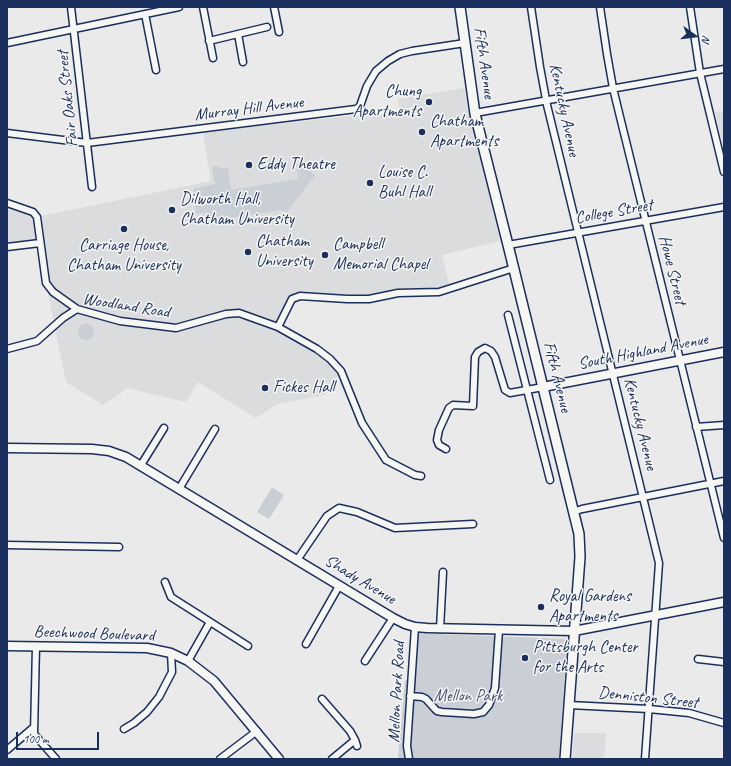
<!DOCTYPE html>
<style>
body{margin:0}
#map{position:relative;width:731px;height:766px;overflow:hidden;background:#e9eae9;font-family:Caveat,sans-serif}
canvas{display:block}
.frame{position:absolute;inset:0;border:8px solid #1b2f5e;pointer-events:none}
.north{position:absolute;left:675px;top:16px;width:40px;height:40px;-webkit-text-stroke:3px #f6f6f2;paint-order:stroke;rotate:104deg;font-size:11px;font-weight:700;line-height:16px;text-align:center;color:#1b2f5e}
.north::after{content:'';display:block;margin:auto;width:14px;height:18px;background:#1b2f5e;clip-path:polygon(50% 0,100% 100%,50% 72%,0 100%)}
.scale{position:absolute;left:16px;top:732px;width:83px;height:18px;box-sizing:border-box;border:2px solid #1b2f5e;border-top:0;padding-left:5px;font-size:12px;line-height:14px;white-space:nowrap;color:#1b2f5e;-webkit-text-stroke:3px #f6f6f2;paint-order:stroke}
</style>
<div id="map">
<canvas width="731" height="766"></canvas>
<div class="frame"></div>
<div class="north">N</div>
<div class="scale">100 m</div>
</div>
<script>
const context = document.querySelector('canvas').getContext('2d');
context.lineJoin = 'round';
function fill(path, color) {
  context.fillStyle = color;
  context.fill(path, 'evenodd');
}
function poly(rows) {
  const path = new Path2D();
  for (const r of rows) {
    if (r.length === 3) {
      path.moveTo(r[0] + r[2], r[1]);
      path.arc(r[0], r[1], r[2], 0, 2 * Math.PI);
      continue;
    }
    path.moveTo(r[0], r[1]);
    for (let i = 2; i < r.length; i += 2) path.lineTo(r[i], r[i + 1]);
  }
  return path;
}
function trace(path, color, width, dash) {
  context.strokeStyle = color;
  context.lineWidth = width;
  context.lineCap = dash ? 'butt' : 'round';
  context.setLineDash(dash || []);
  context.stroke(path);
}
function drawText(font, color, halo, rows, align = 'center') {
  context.font = font + ' Caveat,sans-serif';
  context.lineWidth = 3;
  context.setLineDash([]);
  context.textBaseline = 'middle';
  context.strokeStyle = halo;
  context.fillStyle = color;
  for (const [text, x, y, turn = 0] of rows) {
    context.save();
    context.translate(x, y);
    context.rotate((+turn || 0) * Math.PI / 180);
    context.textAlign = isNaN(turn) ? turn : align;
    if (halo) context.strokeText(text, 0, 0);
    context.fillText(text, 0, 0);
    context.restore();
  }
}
fill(poly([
 [464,88,469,116,500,241,442,255,450,288,369,299,292,299,279,327,317,349,341,371,325,395,277,404,256,418,198,382,186,402,127,388,103,405,66,382,46,283,40,243,7,247,7,203,37,217,211,181,203,132,361,115,399,114,398,99],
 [724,111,724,149,715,112],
 [574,733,606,733,604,759,572,759]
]), '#dadcde');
fill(poly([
 [296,162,315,175,287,212,281,210,208,221,207,212,196,214,193,189,215,184,212,167,219,166,220,169,228,168,231,190,298,179],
 [86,332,8],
 [272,487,284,495,269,519,257,512],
 [412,633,567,639,559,759,398,759,405,680,408,680]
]), '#caced5');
const minor = poly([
 [71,7,92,187],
 [203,7,213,58],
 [274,7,279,32],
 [531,7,540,67,547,105,659,563,645,759],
 [600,7,607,54,613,88,621,121,724,538],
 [690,7,700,73,724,172],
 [145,14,156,70],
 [238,34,243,62],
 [209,41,267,27],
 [7,43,179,7],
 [475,113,724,69],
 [7,133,87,143,356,109,360,106,367,86,376,71,388,61,400,54,412,51,465,43],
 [7,203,33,212,37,217,46,283,53,292,77,309,120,321,176,328,226,314,239,313,278,327,292,299,300,296,347,299,369,299,398,293,439,292,514,268],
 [508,245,724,207],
 [7,247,40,243],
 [508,315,550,480],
 [278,327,317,349,330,359,341,371,362,423,386,460,415,475,421,476],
 [7,349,37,341,63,318,77,309],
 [696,427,724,425],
 [446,449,439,445,437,440,439,430,449,408,453,405,473,406,475,357,478,352,485,348,491,351,495,357,505,390,510,393,543,387],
 [141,465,164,428],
 [179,489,215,429],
 [573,512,582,509,724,481],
 [7,545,119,547],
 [297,560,327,516,339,508,357,512,395,528,473,524],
 [165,582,171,597,248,646],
 [440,629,443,572],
 [306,644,339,586],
 [36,646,34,734,56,759],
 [698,659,724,662],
 [188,661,210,622],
 [365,661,393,618],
 [410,696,422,697,426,699,435,709,437,711,442,712,474,714,483,712,489,705,495,688,499,630],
 [322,699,350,731,355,740,357,746],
 [569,705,649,709,689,713,724,723],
 [124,729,134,723,147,712,159,697,172,672,171,653],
 [7,750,34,727],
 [220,759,257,731],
 [332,759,355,740],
 [409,759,407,746,415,627]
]);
const major = poly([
 [543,387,724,352],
 [7,448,92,449,109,451,126,457,393,618,405,624,415,627,427,628,574,631,724,602],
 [7,646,147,648,171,653,188,661,214,681,279,759]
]);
const highway = poly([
 [460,7,475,114,508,245,579,534,580,557,565,759]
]);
trace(minor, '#1b2f5e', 9);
trace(major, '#1b2f5e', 11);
trace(highway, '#1b2f5e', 12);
trace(minor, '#f6f6f2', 6);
trace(major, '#f6f6f2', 8);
trace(highway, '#f6f6f2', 9);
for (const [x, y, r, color] of [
 [429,102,4,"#1b2f5e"],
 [422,132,4,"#1b2f5e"],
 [249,165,4,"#1b2f5e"],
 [370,183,4,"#1b2f5e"],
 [172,210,4,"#1b2f5e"],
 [124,229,4,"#1b2f5e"],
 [248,252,4,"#1b2f5e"],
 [325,255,4,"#1b2f5e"],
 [265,388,4,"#1b2f5e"],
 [541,607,4,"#1b2f5e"],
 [525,658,4,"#1b2f5e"]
]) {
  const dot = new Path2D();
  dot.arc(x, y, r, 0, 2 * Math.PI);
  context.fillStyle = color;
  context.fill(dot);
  trace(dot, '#f6f6f2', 1.5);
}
drawText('17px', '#1b2f5e', '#f6f6f2', [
 ["Fifth Avenue",484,63,82],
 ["Fair Oaks Street",68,99,-96],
 ["Murray Hill Avenue",249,109,-7],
 ["Kentucky Avenue",564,110,78],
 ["College Street",614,212,-10],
 ["Howe Street",672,270,76],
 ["Woodland Road",126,306,9],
 ["South Highland Avenue",643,352,-11],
 ["Fifth Avenue",557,377,76],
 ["Kentucky Avenue",640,424,76],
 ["Shady Avenue",360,580,31],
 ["Beechwood Boulevard",94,634,2],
 ["Mellon Park Road",397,692,-87],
 ["Denniston Street",648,698,6]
]);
drawText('17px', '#1b2f5e', '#f6f6f2', [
 ["Chung",421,92,"right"],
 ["Apartments",421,112,"right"],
 ["Chatham",430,122],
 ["Apartments",430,142],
 ["Eddy Theatre",257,165],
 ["Louise C.",378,173],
 ["Buhl Hall",378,193],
 ["Dilworth Hall,",180,200],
 ["Chatham University",180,220],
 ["Chatham",256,242],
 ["University",256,262],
 ["Campbell",333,245],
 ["Memorial Chapel",333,265],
 ["Carriage House,",124,246,"center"],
 ["Chatham University",124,266,"center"],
 ["Fickes Hall",273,388],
 ["Royal Gardens",549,597],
 ["Apartments",549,617],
 ["Pittsburgh Center",533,648],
 ["for the Arts",533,668]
], 'left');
drawText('17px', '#47577c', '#f6f6f2', [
 ["Mellon Park",468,697]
]);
</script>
